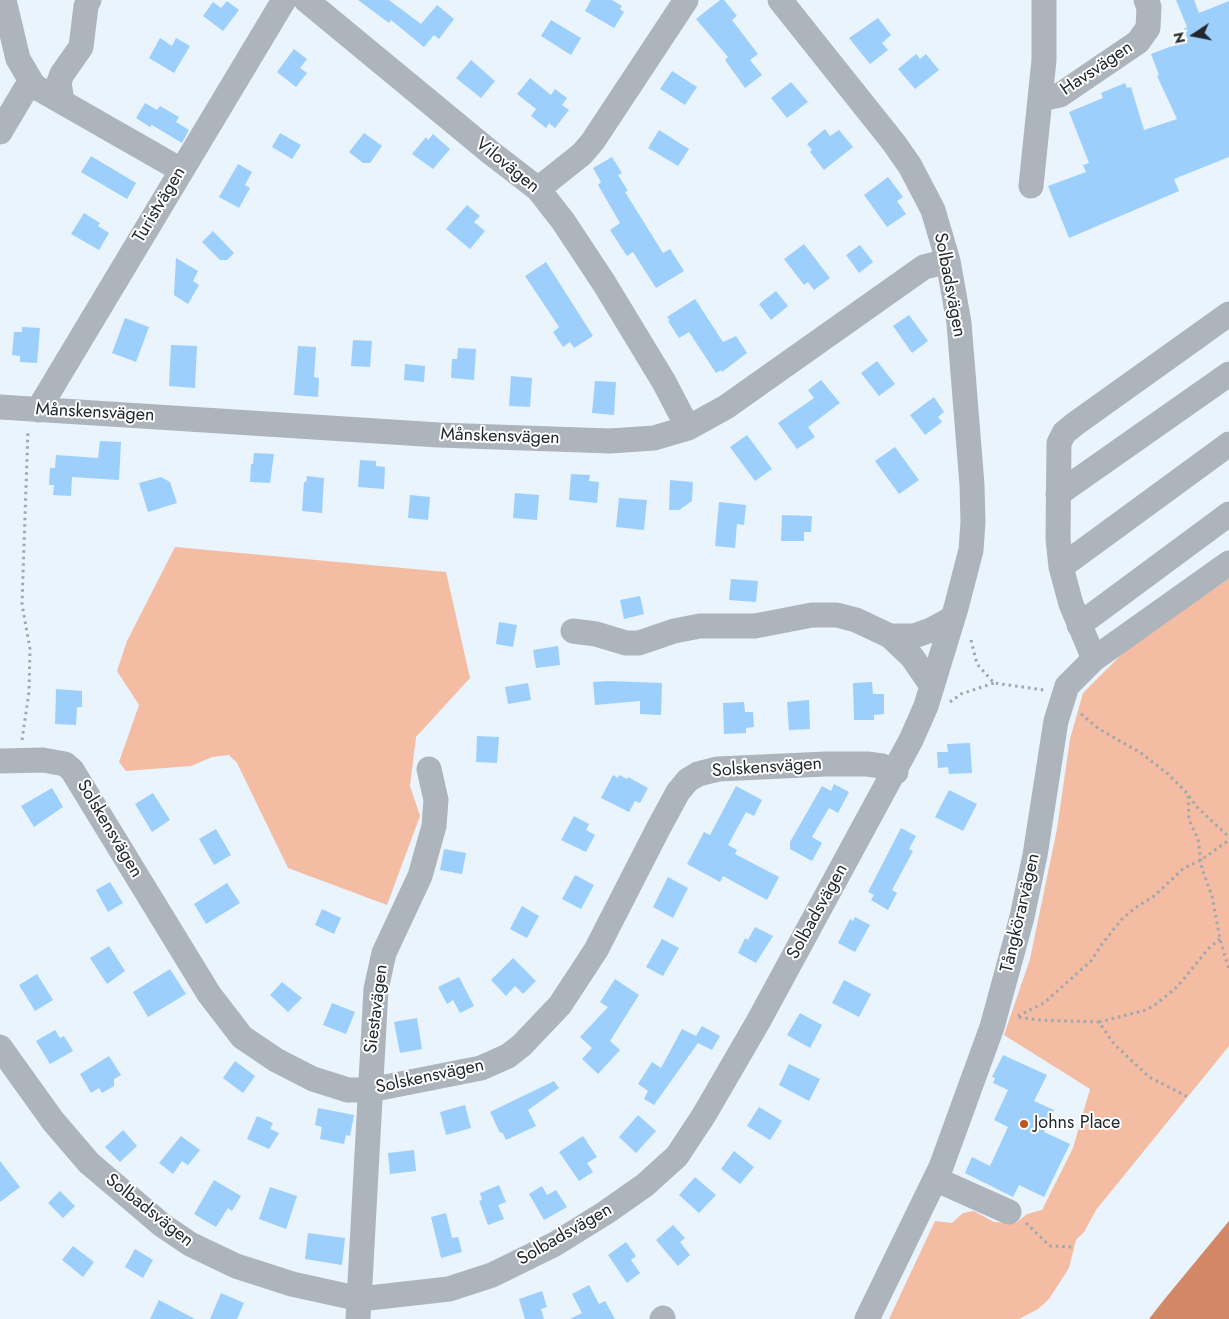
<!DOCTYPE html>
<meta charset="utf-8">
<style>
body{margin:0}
#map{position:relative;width:1229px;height:1319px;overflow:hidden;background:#eaf4fd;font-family:Jost,sans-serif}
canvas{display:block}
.north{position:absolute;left:1169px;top:10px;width:50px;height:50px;-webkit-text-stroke:4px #fff;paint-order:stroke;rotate:259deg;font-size:14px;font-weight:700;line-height:20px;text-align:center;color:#22282d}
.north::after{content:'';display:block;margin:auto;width:18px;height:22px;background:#22282d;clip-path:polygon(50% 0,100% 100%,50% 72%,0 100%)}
</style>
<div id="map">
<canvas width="1229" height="1319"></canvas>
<div class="north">N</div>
</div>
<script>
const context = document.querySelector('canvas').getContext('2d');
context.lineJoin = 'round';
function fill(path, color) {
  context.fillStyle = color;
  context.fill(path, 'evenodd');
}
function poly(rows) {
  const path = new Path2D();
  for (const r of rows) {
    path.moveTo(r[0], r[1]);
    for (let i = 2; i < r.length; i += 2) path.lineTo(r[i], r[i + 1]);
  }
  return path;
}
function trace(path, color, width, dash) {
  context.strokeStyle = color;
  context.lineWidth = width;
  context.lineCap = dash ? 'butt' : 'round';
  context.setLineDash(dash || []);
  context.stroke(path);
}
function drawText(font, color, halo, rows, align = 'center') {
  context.font = font + ' Jost,sans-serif';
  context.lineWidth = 4;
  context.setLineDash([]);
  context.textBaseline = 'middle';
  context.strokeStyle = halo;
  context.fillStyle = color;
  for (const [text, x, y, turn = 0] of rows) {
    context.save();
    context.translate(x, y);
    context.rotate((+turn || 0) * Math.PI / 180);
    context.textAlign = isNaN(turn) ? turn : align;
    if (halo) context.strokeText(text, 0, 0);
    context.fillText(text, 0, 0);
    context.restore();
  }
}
fill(poly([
 [175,547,446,572,470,678,416,737,410,786,420,816,387,905,288,868,237,763,229,755,212,757,191,766,126,771,119,762,139,705,117,671,127,641],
 [1229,578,1229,1046,1096,1210,1084,1232,1076,1240,1069,1268,1049,1299,1038,1309,1019,1319,889,1319,935,1221,952,1223,963,1213,974,1211,994,1222,1016,1223,1027,1214,1042,1210,1073,1148,1090,1089,1004,1035,1030,959,1057,829,1070,739,1083,693,1130,646]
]), '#f3bca3');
fill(poly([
 [1229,1221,1229,1319,1149,1319,1163,1301]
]), '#d28766');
fill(poly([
 [358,0,389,0,421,24,437,5,454,19,439,39,434,35,424,47,391,20,389,23],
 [591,0,612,0,622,6,620,9,624,12,614,28,585,11],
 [720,0,724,0,737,16,732,20,758,54,750,60,762,75,745,88,725,60,728,57,696,19],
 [1176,0,1194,0,1199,13,1229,1,1229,157,1174,179,1179,191,1069,238,1048,186,1086,172,1083,165,1089,163,1069,112,1103,98,1101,93,1125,83,1127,88,1131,87,1144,130,1177,119,1157,76,1159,75,1151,54,1188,40,1184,29,1187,27],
 [227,1,239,10,223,31,203,16,213,2,221,8],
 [878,18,891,35,882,43,888,50,870,64,849,38],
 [551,20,581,38,571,55,541,36],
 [160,38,172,46,176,38,190,46,174,73,149,58],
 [294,49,307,59,300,68,307,73,296,87,277,72],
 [916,54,920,59,926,54,939,70,915,89,898,69],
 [471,60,495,81,481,98,456,78],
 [672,71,697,87,685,105,660,89],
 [530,78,551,95,555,89,567,98,562,105,569,110,555,128,549,123,546,128,531,116,536,109,517,94],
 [791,82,808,102,787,118,771,98],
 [145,103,157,110,160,106,179,117,176,122,189,130,182,143,152,125,150,127,136,118],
 [825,129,830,136,839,130,853,147,824,170,810,152,812,150,807,144],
 [659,130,689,149,678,166,648,148],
 [280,133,301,145,292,159,272,147],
 [364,133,382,146,370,163,363,163,349,152],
 [433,134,450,149,433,169,412,154,426,137,428,140],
 [91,156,136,183,127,199,81,172],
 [612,157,622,173,618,175,628,191,625,192,663,253,670,249,684,271,656,288,633,252,627,256,610,230,620,223,598,185,601,182,593,168],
 [238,164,252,172,245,185,250,188,239,208,219,197],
 [888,177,903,197,897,201,906,214,887,227,864,195],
 [467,205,480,216,474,222,485,231,470,249,446,229],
 [84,213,100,223,98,226,109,233,99,250,71,234],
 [213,231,234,253,227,260,220,260,202,242],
 [804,244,830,278,814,290,808,282,804,285,784,259],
 [860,245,873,262,859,273,846,255],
 [176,258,198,271,193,281,199,285,188,304,174,295],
 [546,262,593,336,574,348,570,342,563,347,553,332,559,327,525,276],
 [776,291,788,306,771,320,759,304],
 [695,299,723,342,736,336,747,353,722,372,721,370,716,373,689,332,679,338,668,321,670,320,667,317],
 [909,315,928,341,912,353,893,326],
 [125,318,149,327,136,362,112,353],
 [22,327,40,328,37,363,20,362,20,356,12,355,14,332,22,332],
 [353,340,372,341,370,367,351,366],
 [171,345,197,346,195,388,169,386],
 [298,346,316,347,314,377,319,378,318,397,294,395],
 [458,348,476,349,474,380,451,378,452,359,457,359],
 [877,361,895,384,879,396,861,373],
 [405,364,425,366,424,382,404,380],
 [511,376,532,378,530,407,509,406],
 [821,380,840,403,808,427,815,437,797,449,778,423,814,398,808,390],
 [595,381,616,382,614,415,592,413],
 [934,397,944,412,938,417,942,422,925,435,910,415],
 [747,435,772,469,755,481,730,447],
 [100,441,121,442,119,480,72,477,71,496,53,495,54,485,49,485,50,468,55,468,56,455,98,458],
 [895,447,919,480,899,494,875,461],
 [254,453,274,454,270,483,250,482,251,464,253,464],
 [360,460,376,461,376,466,385,467,384,489,358,487],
 [571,474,590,475,589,481,599,482,597,503,569,500],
 [307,476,324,478,322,513,302,511,304,482,306,482],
 [161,477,170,482,177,503,148,512,139,483],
 [670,480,693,482,692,501,679,510,669,510],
 [515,493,539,495,537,520,513,518],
 [410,495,430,497,428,520,408,518],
 [619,498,647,500,644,530,616,527],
 [719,502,746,505,744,525,737,524,735,548,715,546],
 [782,515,812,516,811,532,804,532,804,541,781,541],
 [731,579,758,581,756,602,729,600],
 [640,596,644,614,624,619,620,600],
 [499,622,517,625,513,647,496,644],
 [558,646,560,665,536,668,533,650],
 [608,681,662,683,661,715,640,714,640,701,595,705,593,682],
 [872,682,873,694,884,694,884,714,874,715,874,720,854,720,853,683],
 [528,683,531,700,508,704,505,687],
 [56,689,82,691,82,707,77,707,76,725,55,724],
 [809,700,810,729,789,730,787,702],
 [744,702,745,712,753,712,754,727,746,728,746,733,724,734,723,703],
 [477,736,499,737,497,763,476,762],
 [970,743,972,773,949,774,948,767,938,768,937,752,948,752,947,744],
 [613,775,618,778,619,775,627,779,628,777,648,788,640,803,635,801,629,812,601,798],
 [834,784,849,792,838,813,829,808,812,837,822,843,812,861,790,849,790,842,822,786,831,791],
 [736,786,762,800,754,816,746,812,728,845,737,850,735,854,779,877,767,900,723,876,720,882,687,864,704,832,710,835],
 [52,788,63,807,34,827,21,806],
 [949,790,977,804,963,831,935,817],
 [153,793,170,820,152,832,135,804],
 [574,816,589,824,586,830,595,835,586,852,561,840],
 [901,828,916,836,909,849,913,851,892,890,897,893,888,910,871,900,874,895,868,892],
 [216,829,231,855,214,865,199,839],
 [444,849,466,853,462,874,440,870],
 [575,875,594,885,581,909,562,899],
 [668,877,688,888,673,918,653,907],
 [110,882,123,903,108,912,96,890],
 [227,883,240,903,206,924,194,904],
 [522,906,539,916,527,938,510,929],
 [322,909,341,918,334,934,315,925],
 [855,917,870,925,855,952,838,943,850,919,853,921],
 [755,927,773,936,756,963,738,953,745,938,748,940],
 [662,939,679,948,663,976,646,967],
 [109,946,125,971,107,984,90,958],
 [513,958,536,981,523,994,515,986,506,996,491,980],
 [170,969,186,994,148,1017,133,992],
 [37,974,53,1000,35,1011,19,985],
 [459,977,474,1006,460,1013,453,1000,447,1004,438,987],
 [615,979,639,995,610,1041,620,1050,598,1074,582,1059,592,1048,580,1037,608,1007,600,1002],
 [844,980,871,994,859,1017,832,1003],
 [282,982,302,998,288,1012,270,995],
 [332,1003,355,1012,346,1034,323,1025],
 [800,1013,822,1025,810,1048,787,1035],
 [417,1018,422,1049,400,1053,394,1022],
 [702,1026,720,1036,712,1050,698,1043,654,1105,644,1099,648,1091,638,1084,652,1062,661,1068,682,1029,696,1036],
 [55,1030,60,1038,64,1036,73,1051,50,1064,36,1041],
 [1003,1055,1047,1075,1034,1101,1054,1110,1044,1132,1070,1144,1044,1197,1019,1185,1013,1197,965,1173,972,1157,990,1166,1008,1127,994,1120,1008,1090,993,1083,995,1078,992,1077],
 [109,1056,121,1075,114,1079,114,1086,102,1093,99,1088,91,1093,80,1074],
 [235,1061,255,1076,243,1093,223,1078],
 [789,1064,820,1079,809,1101,779,1085],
 [554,1081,559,1088,528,1110,536,1126,506,1140,502,1132,500,1133,490,1112],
 [465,1105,471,1128,446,1135,440,1112],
 [759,1107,782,1121,770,1140,747,1126],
 [318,1108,354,1115,350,1136,346,1135,344,1144,320,1139,322,1127,315,1125],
 [638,1115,656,1131,636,1153,619,1137],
 [257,1116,273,1123,270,1129,279,1133,269,1149,247,1139],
 [123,1130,137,1146,120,1162,105,1147],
 [181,1136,200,1150,188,1165,182,1161,173,1174,159,1163],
 [583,1136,597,1157,587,1163,593,1172,579,1181,559,1152],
 [414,1150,416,1171,390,1174,388,1153],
 [734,1151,754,1167,740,1184,721,1169],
 [0,1161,20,1187,0,1202],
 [695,1177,716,1195,699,1213,679,1195],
 [214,1180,241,1196,232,1211,228,1208,216,1227,194,1214],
 [499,1185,506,1202,498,1205,504,1219,488,1225,479,1201,482,1200,480,1193],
 [542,1186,547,1195,556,1190,567,1207,544,1220,529,1194],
 [270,1187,297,1196,286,1229,259,1219],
 [60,1191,75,1206,63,1218,48,1203],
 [446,1213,452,1238,458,1237,462,1252,441,1258,431,1217],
 [673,1225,685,1238,680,1242,690,1255,678,1266,656,1240],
 [308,1233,345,1238,342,1265,305,1259],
 [626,1242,636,1256,631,1260,640,1273,627,1283,608,1255],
 [73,1246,94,1262,83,1277,62,1260],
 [135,1249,153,1260,143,1278,125,1267],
 [589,1285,599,1304,605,1301,615,1319,570,1319,582,1313,572,1294],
 [542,1291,547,1307,541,1309,544,1319,525,1319,519,1299],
 [221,1293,244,1303,237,1319,210,1319],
 [159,1300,195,1319,150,1319]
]), '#9dcffd');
trace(poly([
 [971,640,977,664,994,683,1044,690],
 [950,702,961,694,994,683],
 [1081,714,1099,729,1141,753,1168,774,1185,791,1197,807,1229,837],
 [22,740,29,692,30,649,22,604,28,430],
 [1188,796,1189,820,1198,839,1202,869,1212,896,1220,939,1229,970],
 [1018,1016,1044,1003,1091,961,1102,944,1122,919,1135,908,1154,896,1184,868,1201,860,1229,840],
 [1019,1017,1038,1020,1099,1022,1114,1044,1149,1077,1188,1097],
 [1099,1022,1146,1010,1156,1004,1177,987,1209,948,1220,939],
 [1026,1223,1050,1246,1074,1247]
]), '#9fa7af', 3, [2.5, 4]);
trace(poly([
 [4,0,18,59,34,86,181,170],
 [306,0,490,152,538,189,563,221,604,283,664,382,688,428],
 [1041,99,1060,95,1138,42,1148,28,1149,7,1146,0],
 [62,102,59,82,62,74,81,47,86,6,89,0],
 [0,132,25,90,34,86],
 [1031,186,1044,60,1044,0],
 [538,189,582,154,593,141,686,0],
 [0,407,439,435,610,441,654,438,688,428,726,407,924,267,948,261],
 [38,410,284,0],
 [1058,494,1229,374],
 [1061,567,1229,444],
 [1079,625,1229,514],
 [573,631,596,634,626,643,639,643,674,631,700,626,755,626,812,615,837,615,856,620,890,636,912,657,932,686],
 [890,636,914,636,931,630,953,618],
 [1094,659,1071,604,1061,567,1058,539,1059,443,1064,433,1075,424,1229,314],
 [0,761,43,760,65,764,72,770,209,994,242,1037,276,1060,313,1079,348,1090,370,1090,481,1068,508,1056,522,1045,560,1005,596,950,659,827,678,792,688,780,698,774,718,769,826,764,867,764,882,766,896,772],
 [0,1047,53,1121,89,1163,162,1225,190,1244,236,1266,292,1284,360,1299,449,1289,492,1275,555,1244,605,1213,645,1185,677,1156,704,1115,758,1022,911,740,926,706,956,608,971,550,973,522,972,485,959,323,948,261,933,210,910,166,894,143,780,0],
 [935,1179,1009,1212],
 [358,1319,376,989,384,953,420,876,434,826,436,800,429,769],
 [662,1319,663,1318],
 [867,1319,941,1167,992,1027,1022,917,1035,855,1056,721,1067,686,1094,659,1229,563]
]), '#aeb4bb', 25);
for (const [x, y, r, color] of [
 [1024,1124,5,"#bb5623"]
]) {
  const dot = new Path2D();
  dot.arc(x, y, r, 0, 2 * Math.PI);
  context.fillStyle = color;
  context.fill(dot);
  trace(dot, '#fff', 2);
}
drawText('18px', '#22282d', '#fff', [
 ["Havsvägen",1097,69,-34],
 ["Vilovägen",507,166,39],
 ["Turistvägen",160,205,-59],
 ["Solbadsvägen",949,285,79],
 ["Månskensvägen",95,413,3],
 ["Månskensvägen",500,437,2],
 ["Solskensvägen",767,768,-4],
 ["Solskensvägen",109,829,59],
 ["Solbadsvägen",818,912,-61],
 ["Tångkörarvägen",1021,913,-77],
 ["Siestavägen",377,1009,-83],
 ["Solskensvägen",430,1077,-12],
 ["Solbadsvägen",149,1211,38],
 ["Solbadsvägen",565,1235,-30]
]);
drawText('18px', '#22282d', '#fff', [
 ["Johns Place",1034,1124]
], 'left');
</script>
